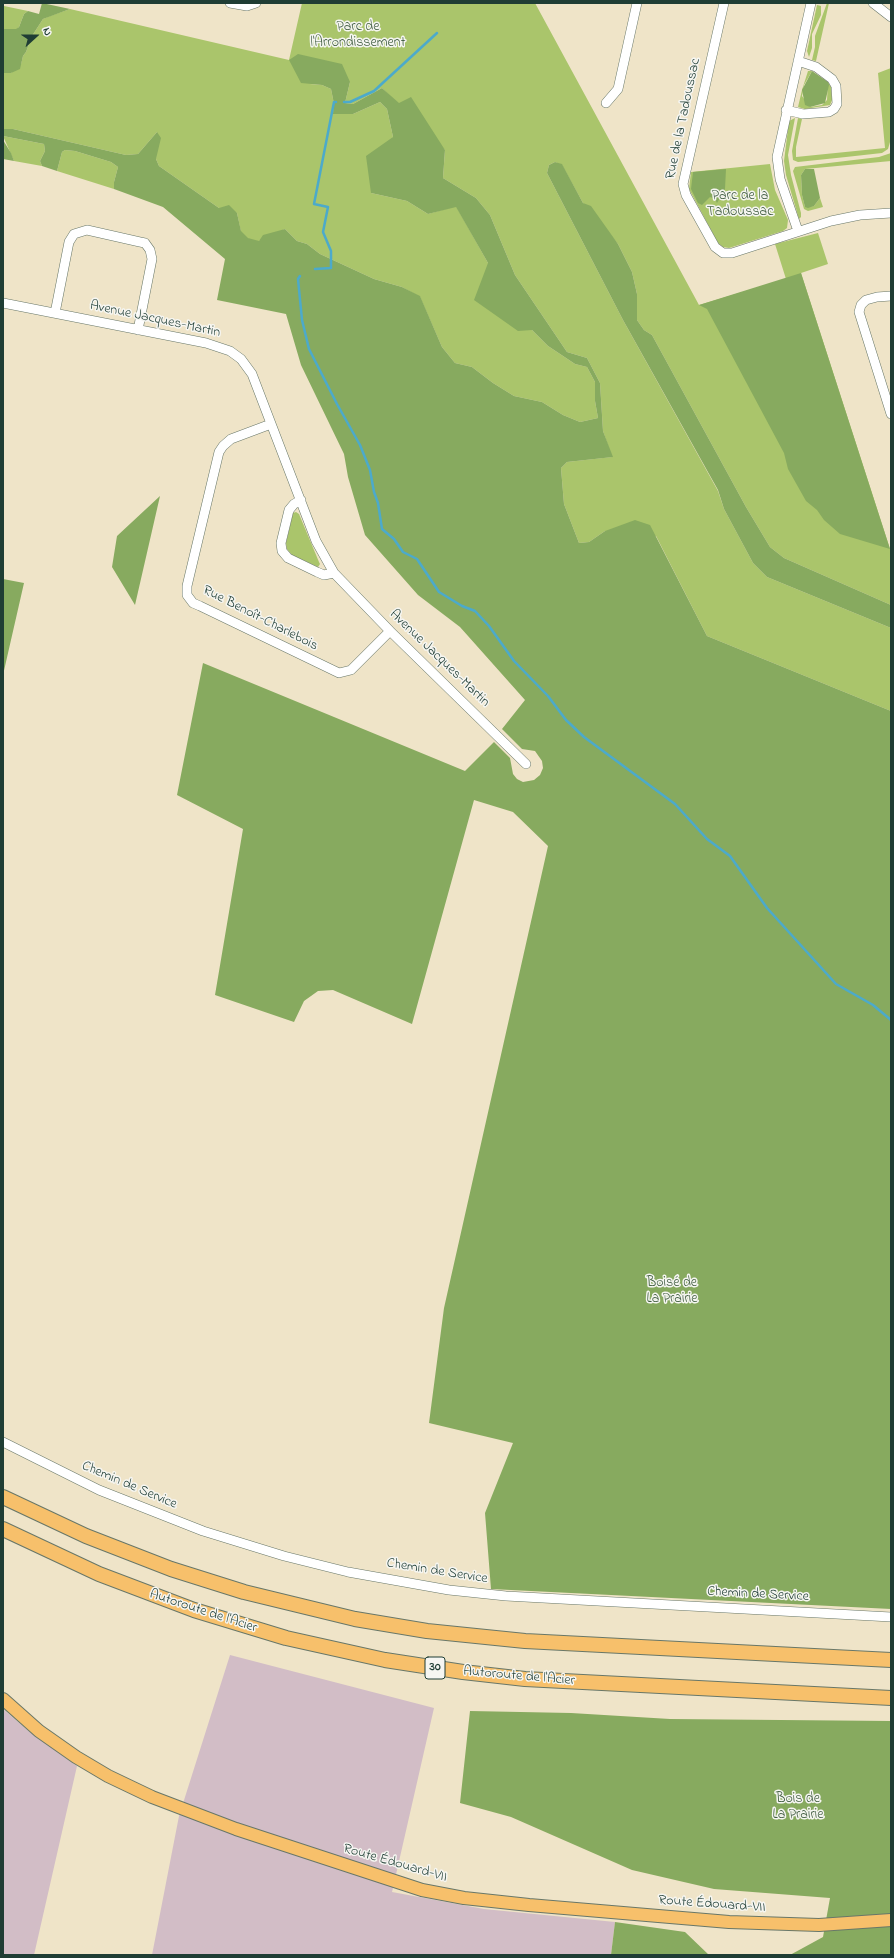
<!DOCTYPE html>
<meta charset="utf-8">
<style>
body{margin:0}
#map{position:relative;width:894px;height:1958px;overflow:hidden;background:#efe4c8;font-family:"Indie Flower",sans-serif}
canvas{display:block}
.frame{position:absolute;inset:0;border:4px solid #1f3d34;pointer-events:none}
.north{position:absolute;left:16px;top:16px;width:40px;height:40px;-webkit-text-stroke:3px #f6f6f2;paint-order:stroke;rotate:69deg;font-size:11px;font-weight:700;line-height:16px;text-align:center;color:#1f3d34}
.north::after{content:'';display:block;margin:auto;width:14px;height:18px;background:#1f3d34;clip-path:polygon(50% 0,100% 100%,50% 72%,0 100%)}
</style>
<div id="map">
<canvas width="894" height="1958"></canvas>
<div class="frame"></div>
<div class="north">N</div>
</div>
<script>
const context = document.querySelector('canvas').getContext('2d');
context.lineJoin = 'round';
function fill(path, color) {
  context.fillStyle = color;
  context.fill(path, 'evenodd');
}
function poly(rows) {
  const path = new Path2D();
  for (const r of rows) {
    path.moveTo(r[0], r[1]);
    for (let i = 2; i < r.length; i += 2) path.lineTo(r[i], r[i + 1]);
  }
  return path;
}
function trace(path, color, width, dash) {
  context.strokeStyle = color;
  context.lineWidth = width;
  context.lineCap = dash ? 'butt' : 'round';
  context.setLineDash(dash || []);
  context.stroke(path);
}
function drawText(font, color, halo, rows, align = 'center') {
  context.font = font + ' "Indie Flower",sans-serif';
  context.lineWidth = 3;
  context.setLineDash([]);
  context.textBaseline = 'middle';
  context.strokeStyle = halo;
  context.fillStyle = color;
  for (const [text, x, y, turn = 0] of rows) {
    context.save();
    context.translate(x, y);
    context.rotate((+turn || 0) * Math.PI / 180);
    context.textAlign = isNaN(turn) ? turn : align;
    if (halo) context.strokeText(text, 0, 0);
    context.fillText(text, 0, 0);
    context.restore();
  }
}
fill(poly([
 [230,1655,434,1708,392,1892,484,1909,615,1922,611,1955,152,1955,179,1816],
 [3,1709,31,1733,77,1766,34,1955,3,1955]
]), '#d2bdc6');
fill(poly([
 [302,3,535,3,699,305,786,279,775,244,818,233,828,264,801,273,891,552,891,605,784,558,770,547,746,507,652,335,644,330,637,320,637,294,632,272,618,244,583,203,562,165,555,162,549,165,547,173,623,320,718,491,724,509,753,563,767,577,891,628,891,711,707,636,656,536,605,531,589,542,579,543,564,504,561,468,567,462,612,457,603,431,600,383,587,358,567,352,515,275,490,215,476,198,443,178,445,150,382,88,353,104,345,103,350,82,310,85,322,85,331,89,334,104,353,114,380,102,387,109,393,137,371,193,407,201,428,214,456,206,488,263,532,330,548,346,575,364,587,367,595,382,595,401,598,418,580,422,563,415,542,402,514,396,493,383,472,367,455,363,442,347,420,297,402,287,374,279,320,254,307,244,297,241,285,229,259,241,255,242,247,238,241,232,237,213,219,208,159,166,156,159,157,132,138,154,126,155,13,129,4,129,3,127,3,73,11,73,21,64,23,56,26,52,32,36,43,19,50,16,70,9,289,60],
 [827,3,829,3,816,61,812,60,815,47,815,36],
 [817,5,821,6,821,15,812,34,812,48,809,57,807,51],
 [4,6,28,11,24,14,19,27,16,30,3,29],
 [891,68,890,142,888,149,882,153,846,157,798,162,793,160,792,151,798,118,802,119,796,147,796,157,885,148,878,73],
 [808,71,812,71,804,85,802,96,810,107,822,105,827,100,828,82,831,87,832,100,830,105,805,109,798,107,802,90],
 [795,118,788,155,791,175,801,213,801,217,799,219,786,175,784,161,789,121],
 [3,136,44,144,45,151,40,161,42,166,14,161],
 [65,150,75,151,111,162,118,167,114,182,114,189,57,171,62,152],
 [891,153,891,161,805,169,801,175,802,195,805,207,814,206,820,198,823,207,808,211,804,209,793,171,795,167,879,157],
 [770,164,775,190,788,220,787,228,783,231,729,248,723,247,718,243,689,189,691,172],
 [296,512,299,514,319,562,320,564,318,567,292,555,287,549,286,543,293,513]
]), '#aac56b');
fill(poly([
 [42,3,70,9,43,19,32,36,26,52,23,56,20,69,11,73,3,73,3,29,16,29,19,27,24,14,28,11,39,14],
 [298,54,342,64,350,82,345,103,353,104,382,88,399,103,411,97,445,150,443,178,476,198,490,215,515,275,567,352,587,358,600,383,603,431,613,457,567,462,561,468,564,504,579,543,589,542,605,531,635,520,650,525,707,636,891,711,891,1609,491,1589,485,1513,513,1443,429,1423,444,1308,548,846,513,812,474,800,412,1024,333,990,318,991,304,1001,294,1022,215,995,243,829,177,795,203,663,465,771,494,742,510,758,513,774,517,779,523,782,534,780,540,775,543,768,542,761,535,751,522,749,502,729,525,700,460,627,418,595,365,535,348,477,344,454,301,365,286,314,217,300,225,259,163,207,114,189,114,182,118,167,111,162,75,151,65,150,62,152,57,171,42,166,40,161,45,151,44,144,3,136,3,127,4,129,13,129,126,155,138,154,157,132,161,138,156,159,159,166,219,208,229,205,237,213,241,231,248,238,259,241,263,235,285,229,297,241,307,244,320,254,374,279,402,287,420,296,442,347,455,363,472,367,493,383,514,396,542,402,563,415,580,422,598,418,595,401,595,382,587,367,575,364,548,346,532,330,518,331,474,300,488,263,456,207,428,214,407,201,371,193,366,156,393,137,387,109,380,102,353,114,333,114,334,104,331,89,322,85,301,83,289,60],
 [812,71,828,82,829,85,825,103,810,107,805,105,802,90],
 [3,140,11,153,14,161,3,159],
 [555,162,562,164,583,203,591,206,618,244,632,272,637,294,637,320,644,330,652,335,746,507,770,547,784,558,891,605,891,628,767,577,753,563,724,509,718,490,623,320,547,173,549,165],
 [726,169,725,189,717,203,715,199,710,197,702,205,698,203,691,189,693,172],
 [805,169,814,169,820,198,814,206,808,208,805,207,802,195,801,175],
 [801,273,890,549,840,534,824,520,817,510,806,501,788,469,784,453,707,309,699,305],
 [160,496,135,605,112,567,117,536],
 [3,579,24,583,3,675],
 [470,1711,571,1713,670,1719,891,1721,891,1955,790,1955,823,1937,830,1898,714,1889,632,1870,511,1817,460,1803],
 [615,1922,685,1932,709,1955,611,1955]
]), '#87aa5f');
trace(poly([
 [344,102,350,102,374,91,437,33],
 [315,269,331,268,331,251,323,232,328,207,314,204,334,102,336,102],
 [300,276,298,279,302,320,309,349,337,404,360,445,370,470,374,492,378,503,382,529,394,539,403,552,417,559,439,592,462,606,475,611,489,626,514,661,548,696,566,720,584,737,675,804,707,839,730,856,767,908,836,984,873,1005,891,1020]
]), '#4caacb', 2.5);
const minor = poly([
 [230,3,247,6,256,3],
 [724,3,683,184,686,195,715,247,723,253,732,253,831,221,860,215,891,213],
 [873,3,891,17],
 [606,103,618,89,637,3],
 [786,110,803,114,829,112,834,109,837,104,836,86,832,79,816,67,798,61],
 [798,231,780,179,777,157,811,3],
 [891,296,877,297,866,300,861,305,859,312,891,414],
 [3,303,206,343,230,351,241,359,252,374,316,541,334,573,390,631,526,764],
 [55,313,69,242,74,234,87,230,140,242,145,243,150,250,152,259,138,330],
 [271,424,231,439,223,446,219,452,187,586,187,595,193,603,200,606,339,673,351,670,390,631],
 [301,500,294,504,289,510,281,543,282,551,288,558,317,572,324,575,334,573],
 [3,1442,99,1490,203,1531,284,1556,348,1572,449,1590,506,1596,891,1617]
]);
const major = poly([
 [3,1699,39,1731,76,1757,108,1776,152,1797,236,1829,422,1890,464,1898,529,1905,729,1922,819,1925,891,1920]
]);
const highway = poly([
 [3,1497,86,1536,171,1569,244,1592,355,1619,427,1631,525,1641,891,1660],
 [3,1529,99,1574,194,1610,286,1638,385,1660,463,1672,525,1679,891,1698]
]);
trace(minor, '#687768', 10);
trace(major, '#687768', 14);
trace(highway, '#687768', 16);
trace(minor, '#fff', 9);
trace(major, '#f7c06b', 12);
trace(highway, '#f7c06b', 14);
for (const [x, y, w] of [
 [435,1668,20]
]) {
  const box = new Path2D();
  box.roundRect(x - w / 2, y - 11, w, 22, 3);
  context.fillStyle = '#f6f6f2';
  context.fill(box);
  trace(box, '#1f3d34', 1);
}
drawText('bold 13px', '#1f3d34', null, [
 ["30",435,1668]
]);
drawText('14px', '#425f42', '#f6f6f2', [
 ["Parc de",358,28],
 ["l'Arrondissement",358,44],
 ["Parc de la",740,197],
 ["Tadoussac",740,213],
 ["Boisé de",672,1284],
 ["La Prairie",672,1300],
 ["Bois de",798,1800],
 ["La Prairie",798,1816]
]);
drawText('14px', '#1f3d34', '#f6f6f2', [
 ["Rue de la Tadoussac",684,119,-78],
 ["Avenue Jacques-Martin",155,320,12],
 ["Rue Benoît-Charlebois",260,619,27],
 ["Avenue Jacques-Martin",439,659,44],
 ["Chemin de Service",129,1486,23],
 ["Chemin de Service",437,1572,9],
 ["Chemin de Service",758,1595,3],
 ["Autoroute de l'Acier",203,1612,18],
 ["Autoroute de l'Acier",519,1677,5],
 ["Route Édouard-VII",395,1864,16],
 ["Route Édouard-VII",712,1905,4]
]);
</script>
